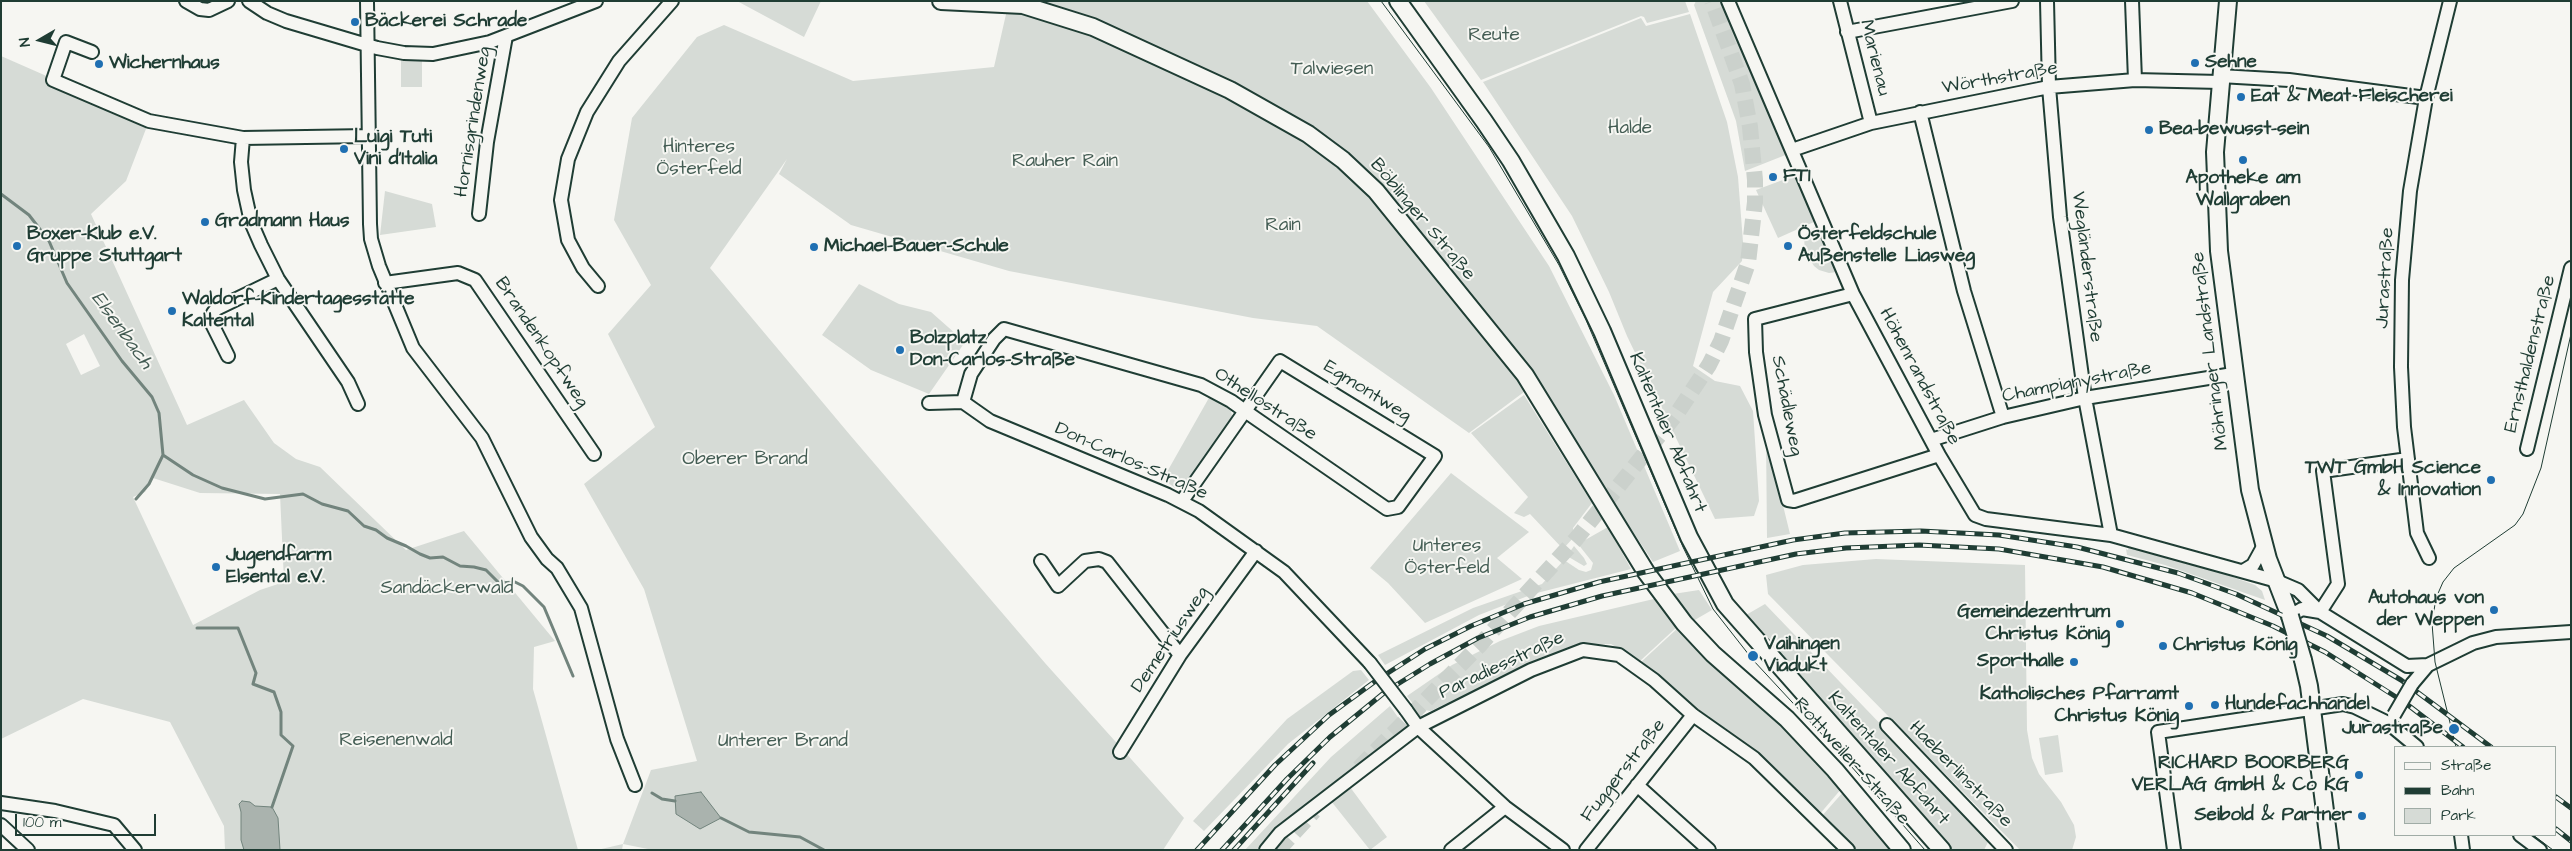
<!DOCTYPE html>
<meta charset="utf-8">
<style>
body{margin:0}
#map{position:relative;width:2572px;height:851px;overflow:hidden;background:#f6f6f2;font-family:"Architects Daughter",sans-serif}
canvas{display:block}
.frame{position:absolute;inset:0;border:2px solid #1f3d34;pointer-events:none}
.legend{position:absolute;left:2394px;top:746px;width:162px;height:90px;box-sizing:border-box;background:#f6f6f2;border:1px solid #a0aca6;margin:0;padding:6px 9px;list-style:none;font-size:15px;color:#1f3d34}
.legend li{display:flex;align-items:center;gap:10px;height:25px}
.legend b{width:25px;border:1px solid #a0aca6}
.north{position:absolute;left:15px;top:15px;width:50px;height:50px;-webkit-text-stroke:4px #f6f6f2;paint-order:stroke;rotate:262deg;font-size:14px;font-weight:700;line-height:20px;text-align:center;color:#1f3d34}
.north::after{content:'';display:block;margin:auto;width:18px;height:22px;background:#1f3d34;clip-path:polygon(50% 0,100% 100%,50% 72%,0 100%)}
.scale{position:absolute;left:15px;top:814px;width:141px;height:22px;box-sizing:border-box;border:2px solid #1f3d34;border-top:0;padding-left:6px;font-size:15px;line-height:18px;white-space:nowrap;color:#1f3d34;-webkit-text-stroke:4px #f6f6f2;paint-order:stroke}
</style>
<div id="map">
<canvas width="2572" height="851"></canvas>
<div class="frame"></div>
<ul class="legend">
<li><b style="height:6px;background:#f6f6f2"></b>Straße</li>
<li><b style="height:6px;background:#1f3d34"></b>Bahn</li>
<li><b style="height:14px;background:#d6dbd6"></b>Park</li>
</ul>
<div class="north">N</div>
<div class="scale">100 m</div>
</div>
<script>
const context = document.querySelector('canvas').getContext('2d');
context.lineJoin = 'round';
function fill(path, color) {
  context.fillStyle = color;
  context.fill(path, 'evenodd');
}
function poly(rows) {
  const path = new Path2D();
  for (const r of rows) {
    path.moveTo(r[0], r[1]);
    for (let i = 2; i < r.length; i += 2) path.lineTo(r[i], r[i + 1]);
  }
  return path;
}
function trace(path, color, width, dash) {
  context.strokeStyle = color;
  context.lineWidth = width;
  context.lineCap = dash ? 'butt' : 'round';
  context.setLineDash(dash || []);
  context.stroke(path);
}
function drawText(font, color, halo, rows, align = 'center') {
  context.font = font + ' "Architects Daughter",sans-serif';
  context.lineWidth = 4;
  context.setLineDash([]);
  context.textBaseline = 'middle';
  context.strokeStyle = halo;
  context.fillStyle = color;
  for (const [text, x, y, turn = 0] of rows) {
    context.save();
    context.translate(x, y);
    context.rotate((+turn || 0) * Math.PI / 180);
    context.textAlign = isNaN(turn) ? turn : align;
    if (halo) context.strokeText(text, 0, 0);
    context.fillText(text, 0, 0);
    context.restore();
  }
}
fill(poly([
 [737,1,821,1,804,37],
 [1009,1,1367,1,1431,88,1549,266,1614,395,1680,551,1653,562,1582,455,1532,386,1469,433,1317,326,1253,318,1009,271,851,225,779,174,787,159,710,268,850,435,1045,663,1184,818,1163,850,653,850,623,844,622,850,597,850,623,844,651,770,697,761,644,589,584,484,655,427,608,334,651,285,614,220,632,118,697,37,724,25,853,81,994,67],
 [1424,1,1685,1,1689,12,1647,23,1644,17,1641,16,1481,80],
 [1696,1,1720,1,1788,154,1745,171,1736,121,1694,5],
 [1690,14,1727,122,1738,177,1743,242,1742,261,1713,292,1693,366,1715,381,1740,386,1753,411,1759,501,1754,516,1715,519,1627,336,1609,292,1572,216,1483,82,1641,18,1646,26],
 [1,56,149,121,126,181,91,214,187,425,244,400,274,443,296,459,320,467,406,550,464,531,555,641,534,647,533,689,578,850,225,850,224,826,170,722,83,699,1,739],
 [84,334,100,366,81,375,66,344],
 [153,478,200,493,280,494,284,582,260,590,193,625,133,497,145,492],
 [422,59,422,87,401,87,401,60],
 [1796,175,1816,221,1778,238,1756,190],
 [385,191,432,204,436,227,380,235],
 [1818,225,1838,272,1829,273,1819,270,1814,266,1805,252,1804,237,1808,232],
 [859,284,899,304,931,312,965,342,929,394,871,370,822,335],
 [1524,395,1592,503,1573,528,1574,537,1563,549,1530,514,1524,517,1514,513,1528,497,1471,433],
 [1210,396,1230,408,1233,419,1182,488,1175,488,1163,479],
 [1766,436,1790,534,1767,538],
 [1451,473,1529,532,1497,558,1522,579,1425,623,1388,583,1370,568],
 [1608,527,1631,569,1533,594,1479,615,1385,665,1378,655,1473,608,1542,584,1564,560,1579,570,1586,572,1591,570,1593,563,1578,544],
 [1574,546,1584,558,1587,564,1584,566,1567,556],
 [2129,546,2196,564,2255,585,2262,591,2265,600,2165,565,2127,555,2126,549,2128,550],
 [1876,559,2025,565,2027,730,2032,758,2039,774,2061,802,2074,825,2076,837,2072,850,2020,850,1768,594,1766,575,1803,565],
 [1699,590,1712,610,1693,621,1673,594],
 [1658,598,1678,626,1640,661,1611,644,1581,645,1543,657,1431,711,1417,709,1407,696,1452,665,1500,641,1539,626],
 [1765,604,1990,838,1984,850,1949,850,1746,615],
 [1679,627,1771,713,1842,788,1819,815,1641,662],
 [1361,670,1369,680,1288,744,1204,831,1193,821,1287,719,1353,671],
 [1390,706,1407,730,1277,831,1259,850,1245,850,1331,757],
 [2058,735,2063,772,2045,775,2039,738],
 [1350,787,1387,837,1370,850,1331,801],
 [1844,791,1891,850,1854,850,1821,817]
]), '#d6dbd6');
const water = poly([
 [701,792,721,818,700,829,676,814,675,796,701,792],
 [242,801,250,802,255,806,272,807,278,818,280,850,244,850,241,840,241,812,239,804,242,801]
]);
fill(water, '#aab3ae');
trace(water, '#72847d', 1);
trace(poly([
 [1,194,29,215,49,241,67,283,122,361,152,397,159,413,163,455,149,484,136,499],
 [163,455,193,475,222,488,265,499,303,494,322,504,348,511,364,526,376,530,387,538,406,546,420,554,430,558,443,557,460,566,474,567,486,570,499,583,515,582,523,586,544,607,573,676],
 [197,628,238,628,256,673,253,684,274,692,281,712,281,735,293,746,272,807],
 [652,793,662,799,675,801],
 [721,818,749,832,800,837,824,850]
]), '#72847d', 3);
trace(poly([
 [1359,768,1478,647,1576,539,1678,412,1709,365,1721,341,1748,263,1755,202,1755,180,1750,127,1742,84,1712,1],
 [1278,850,1314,811]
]), '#cbd1cc', 16, [16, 8]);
const minor = poly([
 [186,1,200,9,209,10,228,1],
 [249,1,267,13,286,21,377,48,404,53,433,54,490,42,596,1],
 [367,1,370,224,371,239,379,266,413,348,482,438,531,537,547,559,557,568,581,608,617,739,635,785],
 [1728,1,1853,294,1939,455,1975,515,1986,519,2111,535,2277,581,2298,590,2320,612,2407,666,2428,665],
 [1840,1,1871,123],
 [2047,1,2049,87,2060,217,2085,398,2111,535],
 [2132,1,2135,80],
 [1847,32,2012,1],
 [92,52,66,42,53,80,149,121,243,138,369,136],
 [2220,76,2289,80,2426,98],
 [1920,112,1964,291,2003,417],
 [243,138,241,162,244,190,251,222,261,245,278,279,348,382,358,404],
 [1792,150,1871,123,2049,87,2135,80,2220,82],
 [479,214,487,142,506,36],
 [385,283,458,273,475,280,594,454],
 [598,286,583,268,568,240,561,200,568,159,587,112,619,61,672,1],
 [1853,294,1755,319,1756,352,1765,415,1788,500,1794,501,1939,455],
 [228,356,212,324,213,313,216,309,278,279],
 [963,402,971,374,994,339,1004,329,1201,385,1231,401,1245,411,1255,418,1387,509,1398,507,1435,456,1280,361,1182,501],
 [929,403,963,402,990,421,1168,495,1199,511,1284,572,1370,663],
 [1931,440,2003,417,2085,398,2233,374],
 [2527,449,2571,268],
 [2429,558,2417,533,2404,427,2401,367,2402,280,2410,191,2426,98,2450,1],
 [1041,561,1058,586,1085,561,1099,559,1107,562,1180,655],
 [2243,571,2253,565,2264,545],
 [2320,612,2338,584,2323,471,2408,459],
 [2290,616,2302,609,2320,612],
 [2412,684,2428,665,2473,643,2496,637,2571,632],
 [1406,710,1418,727,1505,807,1563,850],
 [1887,725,2006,850],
 [1120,752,1180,655,1256,551],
 [1637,785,1709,850],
 [1,803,55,811,114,825,135,850],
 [1,825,28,850],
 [2461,835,2463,850],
 [2520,835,2540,850],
 [1266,850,1280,833,1418,727,1531,670,1583,650,1619,655,1654,680,1693,715,1754,758,1848,850],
 [1451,850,1505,807],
 [1586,850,1693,715],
 [2174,850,2158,732,2343,704,2355,707,2388,723,2417,747]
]);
const major = poly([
 [941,1,1023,5,1093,27,1230,90,1308,134,1343,160,1376,191,1525,375,1646,572,1684,623,1713,654,1787,719,1835,770,1902,850],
 [1398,1,1484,121,1511,161,1566,256,1602,331,1689,537,1725,604,1942,850],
 [2228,1,2215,152,2219,251,2250,490,2268,559,2290,616],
 [2303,660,2309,686,2330,850]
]);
trace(minor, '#1f3d34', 16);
trace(major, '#1f3d34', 20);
trace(minor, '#f6f6f2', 12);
trace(major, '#f6f6f2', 16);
trace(poly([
 [1381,1,1489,147,1559,265,1586,320,1683,547,1713,609,1753,660,1843,757,1925,850],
 [2456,747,2435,662,2432,623,2436,598,2443,582,2454,568,2515,525,2523,514,2541,468,2571,334],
 [2533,835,2553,850]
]), '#1f3d34', 1);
const rail = poly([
 [2556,797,2571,808],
 [2556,829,2571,841],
 [1197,850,1275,765,1329,715,1377,680,1425,649,1471,626,1524,604,1599,582,1793,540,1845,533,1921,531,1999,535,2077,547,2178,573,2236,594,2327,636,2401,680,2491,747],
 [1222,850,1287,779,1330,737,1385,692,1430,664,1478,638,1530,617,1602,596,1796,554,1846,548,1919,545,1999,549,2103,567,2192,593,2273,626,2325,652,2404,702,2463,747],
 [1234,850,1313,763]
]);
trace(rail, '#1f3d34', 5);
trace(rail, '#f6f6f2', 3, [9]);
const minorBridge = poly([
 [1370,663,1406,710],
 [2394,715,2412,684]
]);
const majorBridge = poly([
 [2290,616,2303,660]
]);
trace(minorBridge, '#1f3d34', 16, []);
trace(majorBridge, '#1f3d34', 20, []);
trace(minorBridge, '#f6f6f2', 12);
trace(majorBridge, '#f6f6f2', 16);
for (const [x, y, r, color] of [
 [355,22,5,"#1f6fb2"],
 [2195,63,5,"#1f6fb2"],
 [99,64,5,"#1f6fb2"],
 [2241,97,5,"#1f6fb2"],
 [2149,130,5,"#1f6fb2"],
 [344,149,5,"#1f6fb2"],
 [2243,160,5,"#1f6fb2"],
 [1773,177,5,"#1f6fb2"],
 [205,222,5,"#1f6fb2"],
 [17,246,5,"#1f6fb2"],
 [1788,246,5,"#1f6fb2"],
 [814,247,5,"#1f6fb2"],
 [172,311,5,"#1f6fb2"],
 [900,350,5,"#1f6fb2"],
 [2491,480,5,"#1f6fb2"],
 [216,567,5,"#1f6fb2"],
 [2494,610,5,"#1f6fb2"],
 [2120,624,5,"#1f6fb2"],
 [2163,646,5,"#1f6fb2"],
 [1753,656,6,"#1f6fb2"],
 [2074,662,5,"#1f6fb2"],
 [2215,705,5,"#1f6fb2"],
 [2189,706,5,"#1f6fb2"],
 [2454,729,6,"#1f6fb2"],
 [2359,775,5,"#1f6fb2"],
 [2362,816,5,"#1f6fb2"]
]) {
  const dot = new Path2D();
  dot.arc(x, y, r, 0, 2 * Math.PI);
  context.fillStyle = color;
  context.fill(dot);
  trace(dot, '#f6f6f2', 2);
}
drawText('bold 19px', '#1f3d34', '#f6f6f2', [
 ["Bäckerei Schrade",365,22],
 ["Sehne",2205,63],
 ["Wichernhaus",109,64],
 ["Eat & Meat Fleischerei",2251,97],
 ["Bea-bewusst-sein",2159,130],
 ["Luigi Tuti",354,138],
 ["Vini d'Italia",354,160],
 ["FT1",1783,177],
 ["Apotheke am",2243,179,"center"],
 ["Wallgraben",2243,201,"center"],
 ["Gradmann Haus",215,222],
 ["Boxer-Klub e.V.",27,235],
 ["Gruppe Stuttgart",27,257],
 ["Österfeldschule",1798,235],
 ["Außenstelle Liasweg",1798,257],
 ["Michael-Bauer-Schule",824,247],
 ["Waldorf-Kindertagesstätte",182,300],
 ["Kaltental",182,322],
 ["Bolzplatz",910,339],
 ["Don-Carlos-Straße",910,361],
 ["TWT GmbH Science",2481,469,"right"],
 ["& Innovation",2481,491,"right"],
 ["Jugendfarm",226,556],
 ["Elsental e.V.",226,578],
 ["Autohaus von",2484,599,"right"],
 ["der Weppen",2484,621,"right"],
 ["Gemeindezentrum",2110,613,"right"],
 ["Christus König",2110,635,"right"],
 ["Vaihingen",1764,645],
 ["Viadukt",1764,667],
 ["Christus König",2173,646],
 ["Sporthalle",2064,662,"right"],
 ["Katholisches Pfarramt",2179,695,"right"],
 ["Christus König",2179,717,"right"],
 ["Hundefachhandel",2225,705],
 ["Jurastraße",2443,729,"right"],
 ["RICHARD BOORBERG",2349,764,"right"],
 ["VERLAG GmbH & Co KG",2349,786,"right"],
 ["Seibold & Partner",2352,816,"right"]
], 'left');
drawText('19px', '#445d54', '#f6f6f2', [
 ["Reute",1494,36],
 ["Talwiesen",1332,70],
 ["Halde",1630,129],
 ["Hinteres",699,148],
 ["Österfeld",699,170],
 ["Rauher Rain",1065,162],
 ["Rain",1283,226],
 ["Oberer Brand",745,460],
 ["Unteres",1447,547],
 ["Österfeld",1447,569],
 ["Sandäckerwald",447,589],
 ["Reisenenwald",396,741],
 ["Unterer Brand",783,742]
]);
drawText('19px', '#1f3d34', '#f6f6f2', [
 ["Marienau",1874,58,76],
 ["Wörthstraße",2000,79,-10],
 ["Hornisgrindenweg",474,122,-81],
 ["Böblinger Straße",1422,220,50],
 ["Wegländerstraße",2086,267,83],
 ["Jurastraße",2386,278,-87],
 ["Brandenkopfweg",541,343,56],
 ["Möhringer Landstraße",2211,351,-97],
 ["Ernsthaldenstraße",2531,354,-76],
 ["Höhenrandstraße",1919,377,62],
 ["Champignystraße",2077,383,-11],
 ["Egmontweg",1367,392,32],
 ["Othellostraße",1265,405,33],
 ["Schädleweg",1786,406,79],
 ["Kaltentaler Abfahrt",1667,433,67],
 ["Don-Carlos-Straße",1131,462,24],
 ["Demetriusweg",1171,640,-56],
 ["Paradiesstraße",1502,666,-25],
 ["Kaltentaler Abfahrt",1888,759,48],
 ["Rottweiler Straße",1851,762,48],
 ["Fuggerstraße",1624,771,-52],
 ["Haeberlinstraße",1960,775,46]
]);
drawText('italic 20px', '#425a52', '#f6f6f2', [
 ["Elsenbach",121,331,54]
]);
</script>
